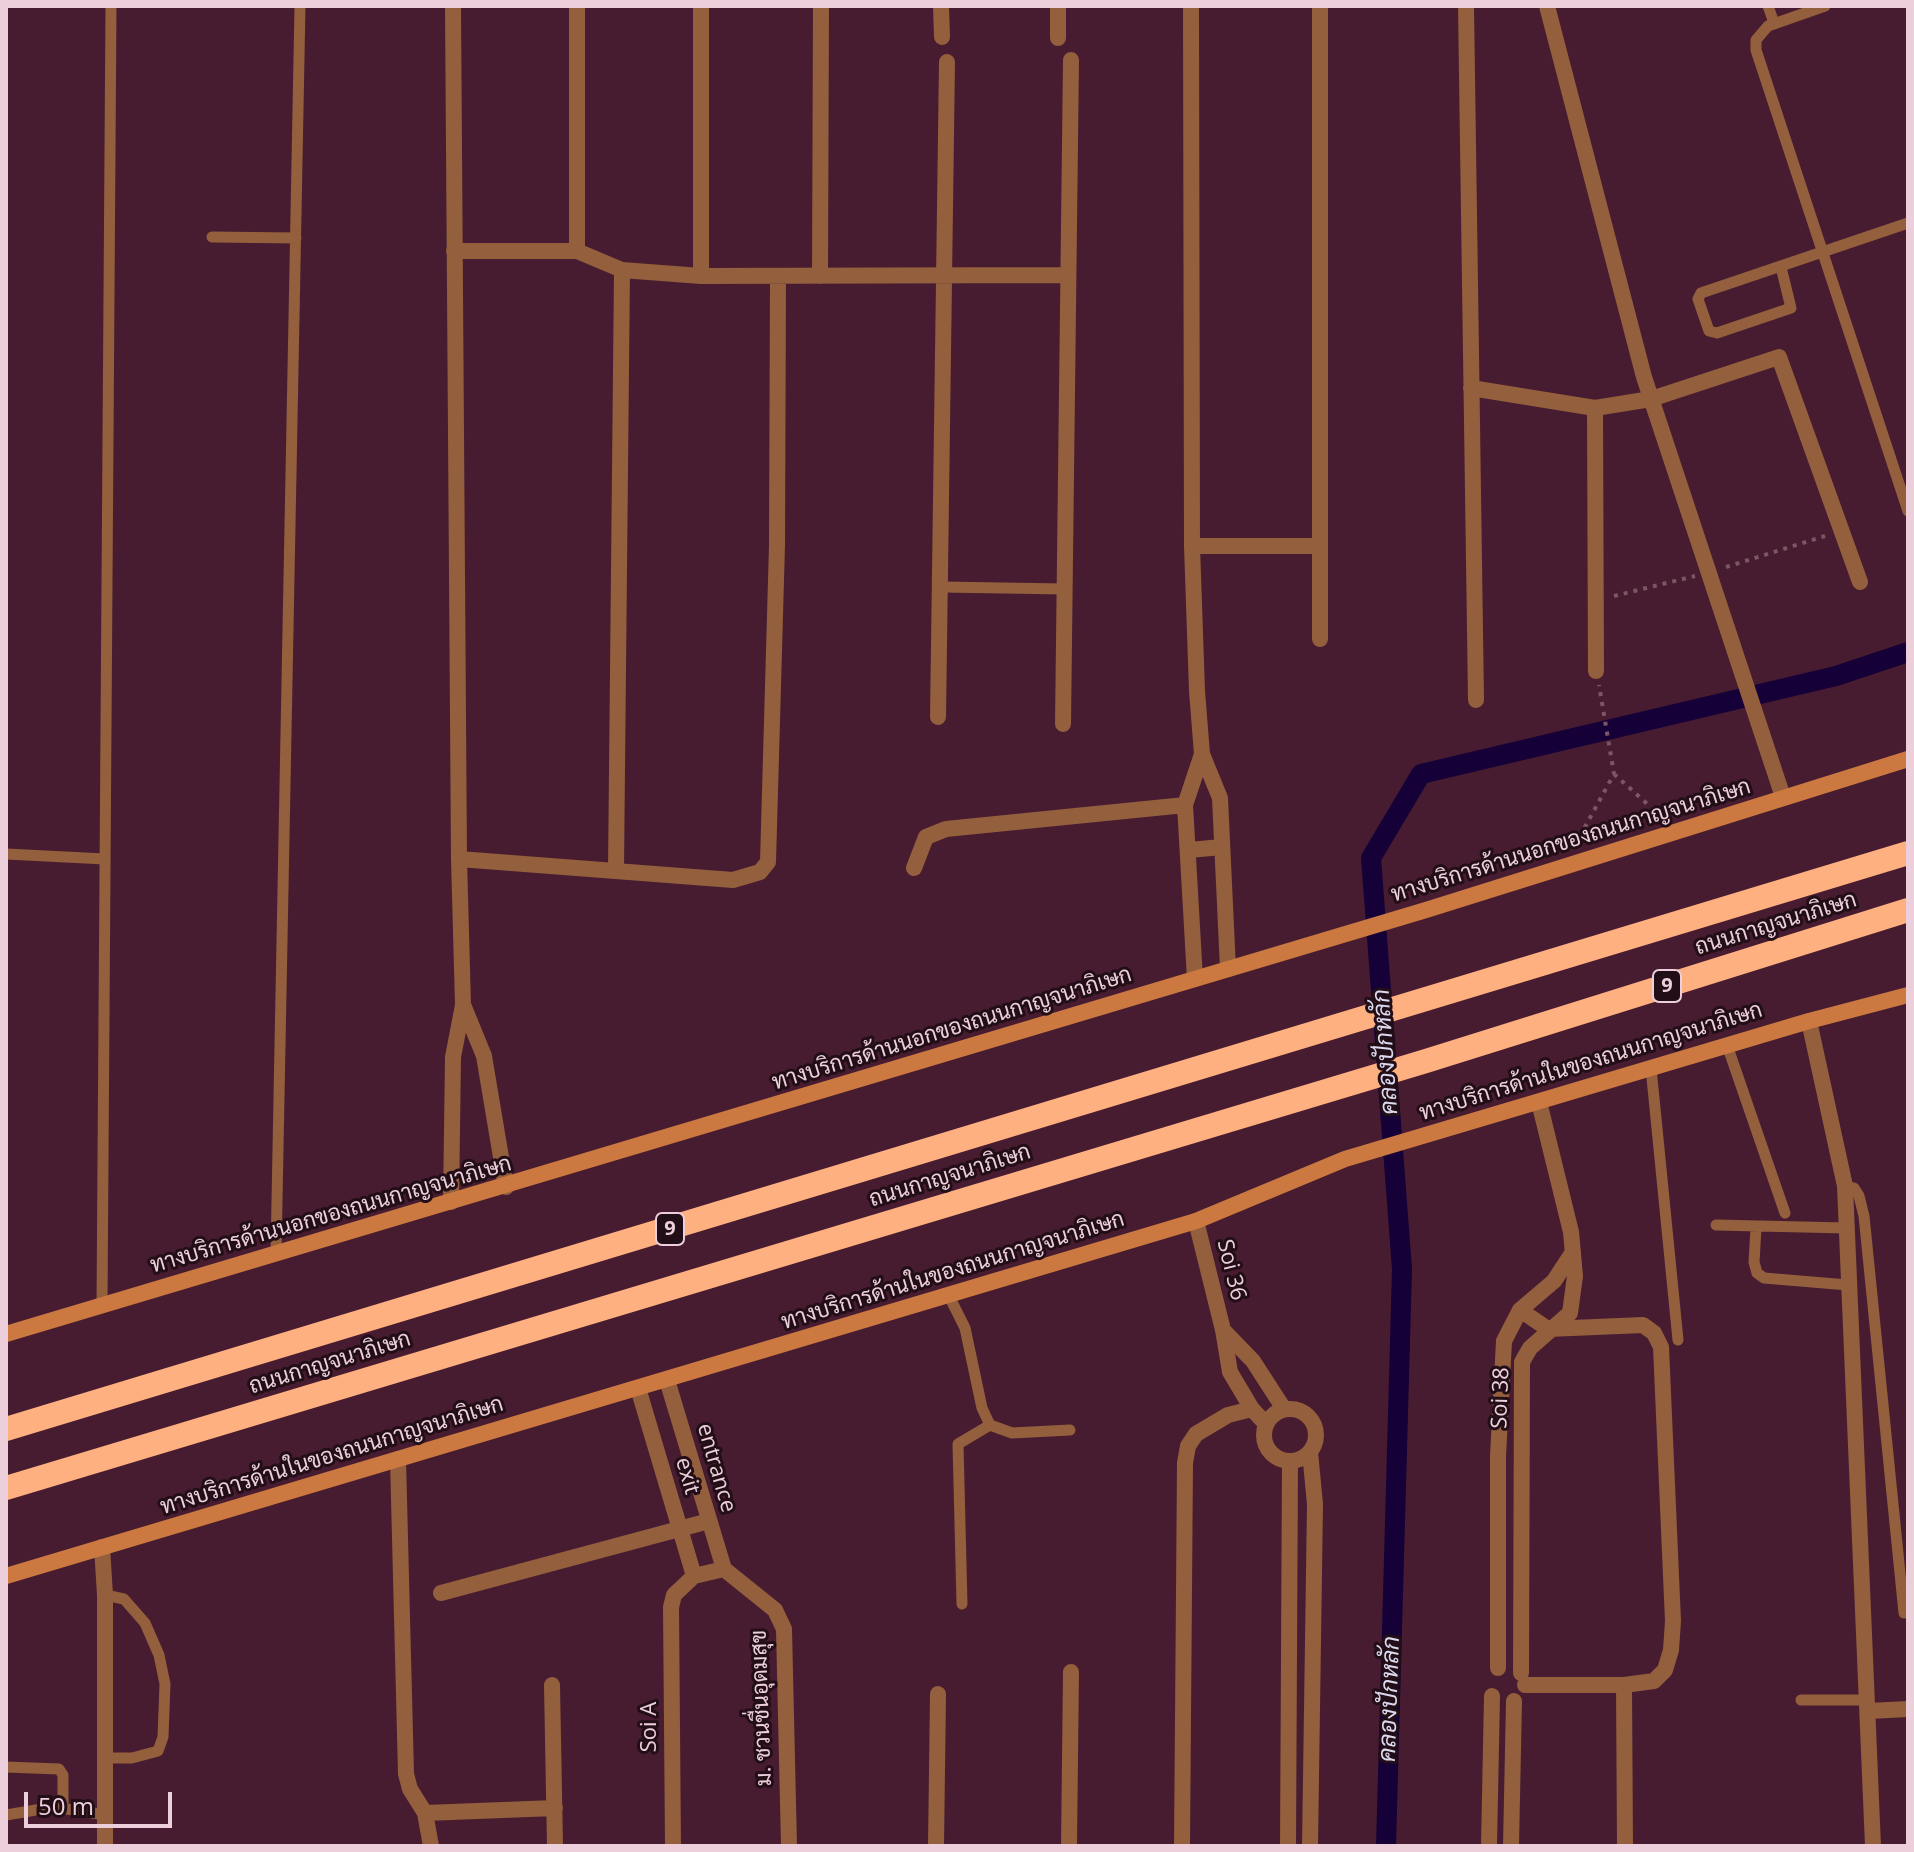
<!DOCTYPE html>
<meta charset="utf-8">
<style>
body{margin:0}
#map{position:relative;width:1914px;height:1852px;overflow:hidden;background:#471c30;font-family:"Open Sans",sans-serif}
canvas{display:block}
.frame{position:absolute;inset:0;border:8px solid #eccfda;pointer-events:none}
.scale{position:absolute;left:24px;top:1792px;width:148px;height:36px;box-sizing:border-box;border:4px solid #eccfda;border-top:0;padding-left:10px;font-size:24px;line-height:28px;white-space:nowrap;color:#eccfda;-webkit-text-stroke:6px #220e17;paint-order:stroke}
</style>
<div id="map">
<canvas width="1914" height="1852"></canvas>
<div class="frame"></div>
<div class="scale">50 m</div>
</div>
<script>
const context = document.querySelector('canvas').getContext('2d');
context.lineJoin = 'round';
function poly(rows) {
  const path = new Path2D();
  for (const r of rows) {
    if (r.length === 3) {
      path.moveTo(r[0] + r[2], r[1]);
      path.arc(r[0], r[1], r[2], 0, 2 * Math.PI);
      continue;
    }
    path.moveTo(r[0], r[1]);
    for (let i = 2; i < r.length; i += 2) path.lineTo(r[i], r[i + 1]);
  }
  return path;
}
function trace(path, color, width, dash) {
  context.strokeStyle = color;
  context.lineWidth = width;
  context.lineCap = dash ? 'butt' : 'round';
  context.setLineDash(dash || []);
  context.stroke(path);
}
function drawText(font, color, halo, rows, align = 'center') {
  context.font = font + ' "Open Sans",Sarabun,sans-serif';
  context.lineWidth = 6;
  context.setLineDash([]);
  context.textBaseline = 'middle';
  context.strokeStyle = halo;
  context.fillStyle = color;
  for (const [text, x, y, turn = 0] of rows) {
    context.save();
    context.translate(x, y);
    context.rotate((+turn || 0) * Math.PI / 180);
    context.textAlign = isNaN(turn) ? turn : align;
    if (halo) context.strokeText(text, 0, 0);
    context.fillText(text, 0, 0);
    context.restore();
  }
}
trace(poly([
 [1386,1846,1402,1269,1371,858,1421,774,1836,676,1908,652]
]), '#160038', 20);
trace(poly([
 [1726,567,1825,536],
 [1614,596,1695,576],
 [1614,774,1663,818],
 [1575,845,1614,774,1599,685]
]), '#7c5667', 4, [4, 6]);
trace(poly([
 [1768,6,1774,23],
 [1825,6,1768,26,1756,40,1756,50,1908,511],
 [212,237,296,238],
 [1781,267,1791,308,1717,333,1709,331,1698,299,1701,293,1908,223],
 [942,587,1064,589],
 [6,854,105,859],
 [1727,1045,1785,1213],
 [1651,1068,1678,1340],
 [1845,1186,1854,1188,1859,1196,1864,1216,1904,1613],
 [1716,1225,1846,1228],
 [1756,1228,1754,1262,1757,1273,1764,1278,1848,1285],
 [276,1253,300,6],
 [949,1296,965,1328,982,1408,990,1425,1012,1433,1070,1430],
 [102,1305,111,6],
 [105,1595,124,1599,145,1623,159,1655,165,1684,163,1737,158,1751,132,1758,107,1758],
 [962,1604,958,1444,990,1425],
 [1801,1700,1868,1700],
 [6,1767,59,1769,63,1775,63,1809],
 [6,1815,54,1807,106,1815]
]), '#935f3d', 11);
trace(poly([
 [577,6,577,251],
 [701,6,701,276],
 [941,6,942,37],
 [1191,6,1192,546,1197,691,1202,754,1220,798,1228,969],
 [1320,6,1320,639],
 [1466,6,1476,700],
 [1547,6,1644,377,1783,797],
 [1058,38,1058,6],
 [454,251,577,251,622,270,701,276,1068,275],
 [820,276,821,6],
 [1471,388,1595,408,1651,399,1779,357,1860,582],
 [1595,408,1596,671],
 [1192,546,1320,546],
 [938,717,947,62],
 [1063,724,1071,60],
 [1189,850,1222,847],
 [459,859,733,880,760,872,768,862,777,545,778,278],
 [914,868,926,837,946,829,1185,805],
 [616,870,622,270],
 [1195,979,1185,805,1202,754],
 [464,1007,484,1056,506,1187],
 [1809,1021,1845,1186,1873,1846],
 [451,1202,453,1057,463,1005,459,859,453,6],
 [1196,1221,1223,1330,1230,1372,1252,1409,1266,1424],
 [1520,1310,1548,1329,1643,1325,1654,1333,1661,1347,1673,1621,1671,1650,1665,1670,1654,1681,1624,1685,1525,1685],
 [1223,1330,1253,1361,1284,1409],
 [667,1380,724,1569],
 [638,1388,694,1576],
 [1290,1435,26],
 [1310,1452,1315,1504,1310,1846],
 [398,1459,406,1774,410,1789,425,1813,431,1846],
 [102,1547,105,1595,105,1846],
 [441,1593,709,1521],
 [1498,1668,1498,1456,1504,1341,1520,1310,1554,1281,1573,1252],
 [1521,1673,1522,1362,1530,1348,1570,1313,1575,1276,1571,1232,1539,1102],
 [552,1685,555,1846],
 [1624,1685,1625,1846],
 [1869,1711,1908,1709],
 [425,1813,555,1808],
 [673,1846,671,1607,674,1595,694,1576,724,1569,775,1610,784,1629,789,1846],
 [936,1846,938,1694],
 [1069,1846,1071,1672],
 [1182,1846,1185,1463,1188,1446,1196,1434,1228,1415,1252,1409],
 [1288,1846,1290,1462],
 [1489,1846,1492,1696],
 [1511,1846,1514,1701]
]), '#935f3d', 16);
trace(poly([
 [6,1334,1426,910,1908,759],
 [6,1576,1196,1221,1345,1159,1809,1021,1908,995]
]), '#cb7940', 16);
trace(poly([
 [6,1429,1908,853],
 [6,1488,1426,1061,1908,910]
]), '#feb080', 24);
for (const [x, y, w] of [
 [1667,986,28],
 [670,1229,28]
]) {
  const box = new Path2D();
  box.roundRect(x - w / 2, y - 16, w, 32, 6);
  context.fillStyle = '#220e17';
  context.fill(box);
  trace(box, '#eccfda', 2);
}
drawText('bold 20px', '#eccfda', null, [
 ["9",1667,986],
 ["9",670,1229]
]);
drawText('22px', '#eccfda', '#220e17', [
 ["ทางบริการด้านนอกของถนนกาญจนาภิเษก",1571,841,-17],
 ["ถนนกาญจนาภิเษก",1776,924,-17],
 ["ทางบริการด้านนอกของถนนกาญจนาภิเษก",952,1029,-17],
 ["ทางบริการด้านในของถนนกาญจนาภิเษก",1591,1062,-17],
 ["ถนนกาญจนาภิเษก",950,1176,-17],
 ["ทางบริการด้านนอกของถนนกาญจนาภิเษก",331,1215,-16],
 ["Soi 36",1231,1270,76],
 ["ทางบริการด้านในของถนนกาญจนาภิเษก",953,1271,-17],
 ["ถนนกาญจนาภิเษก",330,1363,-17],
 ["Soi 38",1501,1398,-88],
 ["ทางบริการด้านในของถนนกาญจนาภิเษก",332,1456,-17],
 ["entrance",716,1468,74],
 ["exit",687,1476,74],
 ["ม. ชวนชื่นอุดมสุข",762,1708,-92],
 ["Soi A",650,1727,-90]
]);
drawText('italic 24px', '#dcd9ef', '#220e17', [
 ["คลองปักหลัก",1386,1052,-94],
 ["คลองปักหลัก",1390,1699,-88]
]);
</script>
